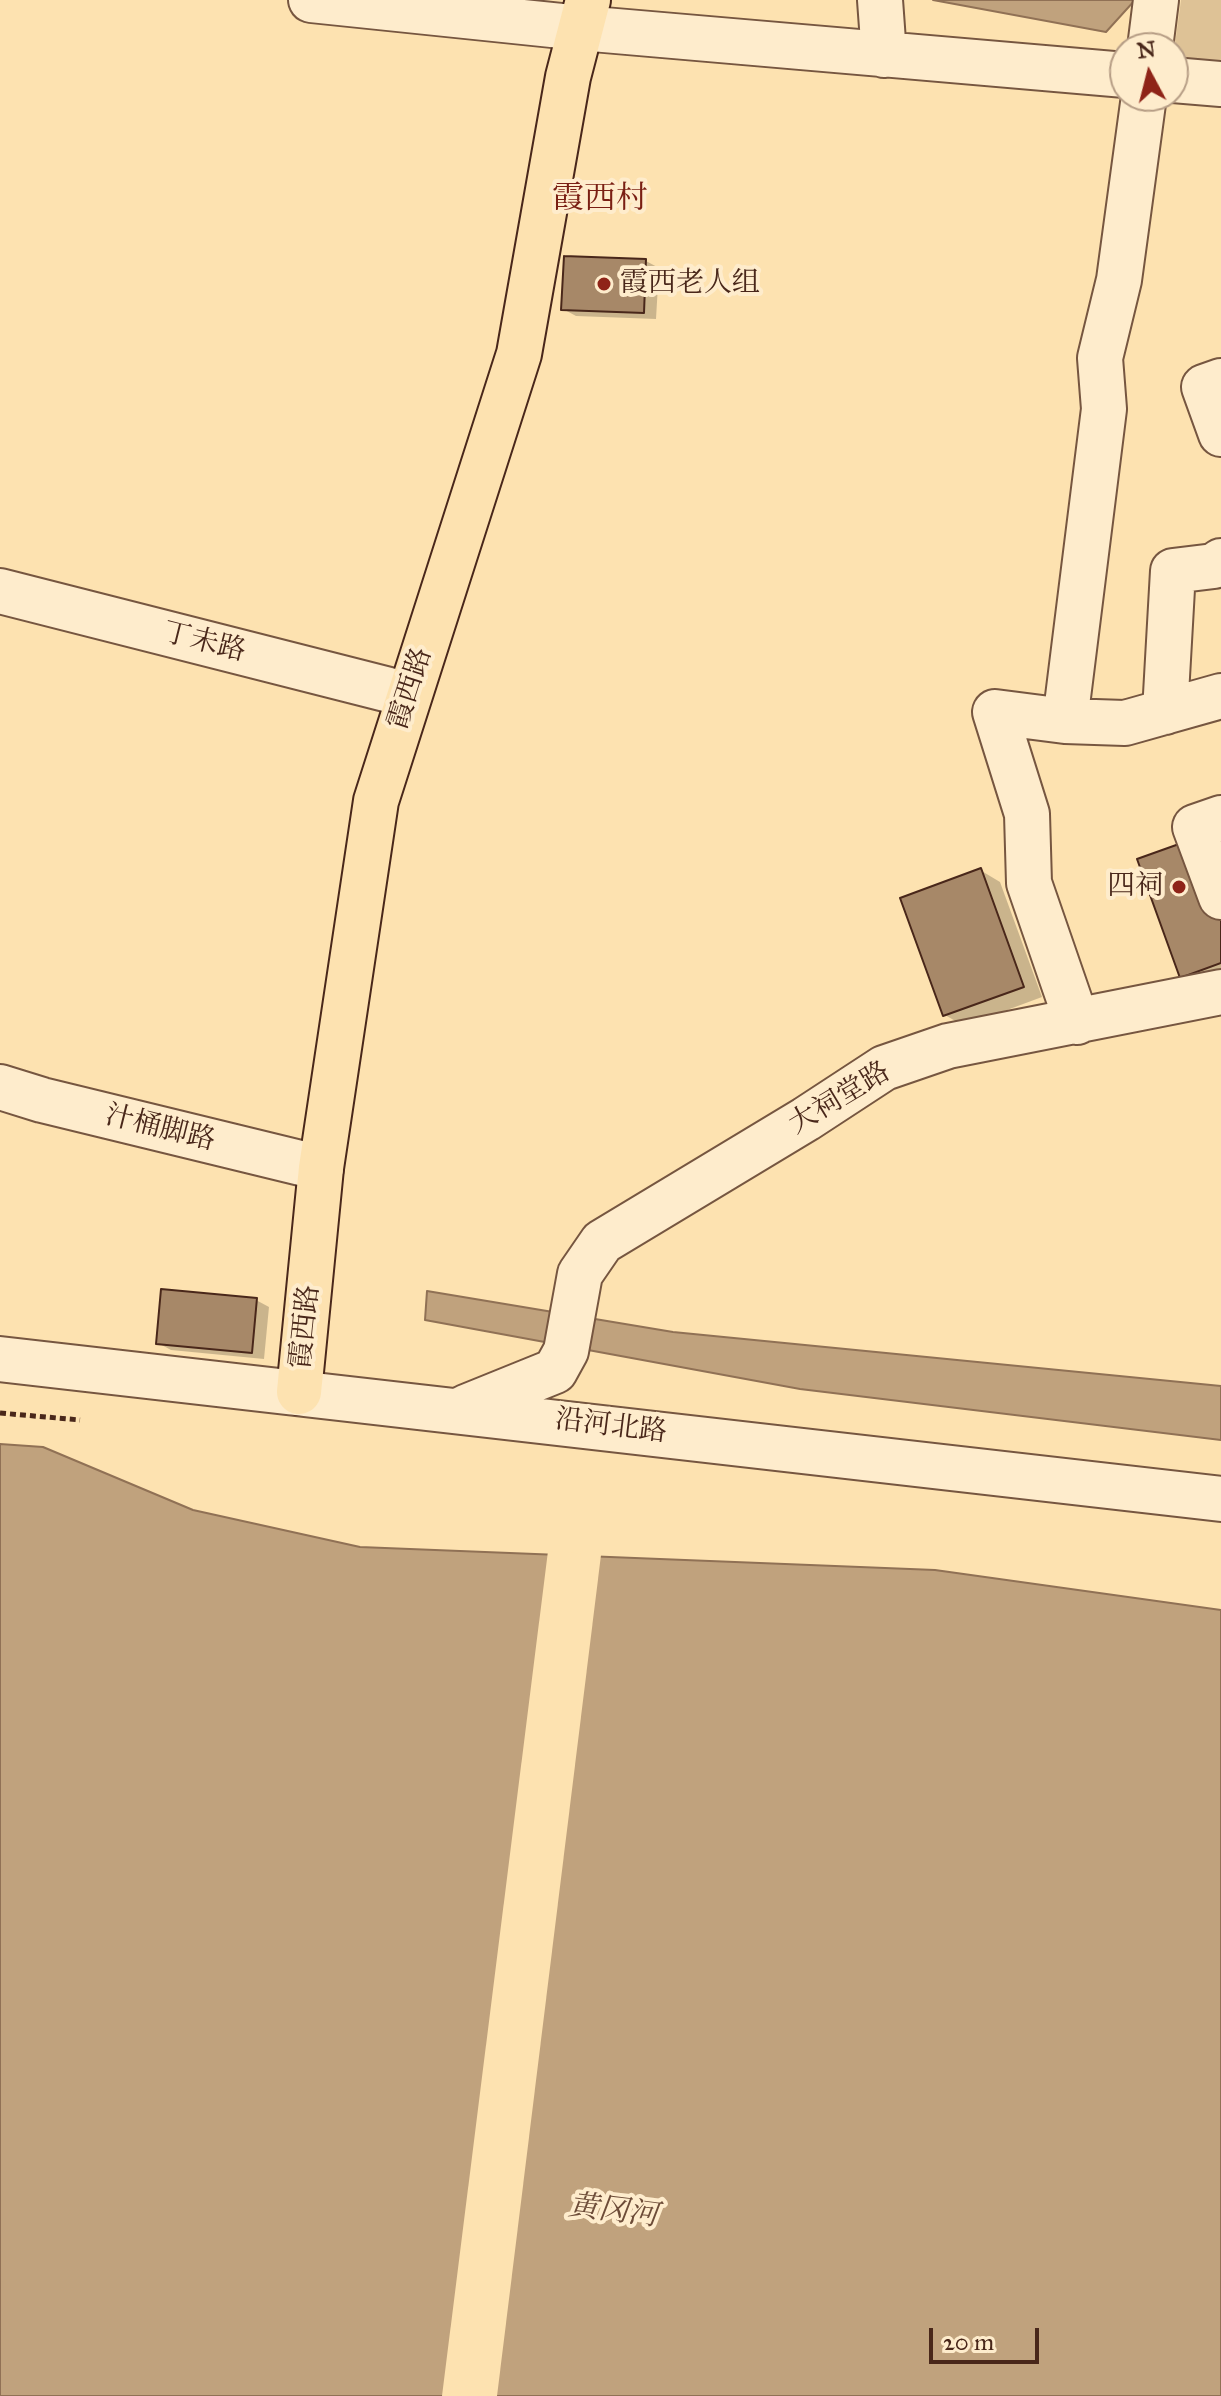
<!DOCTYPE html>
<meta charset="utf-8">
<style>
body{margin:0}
#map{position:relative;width:1221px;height:2396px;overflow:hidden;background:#fde2b0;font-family:"IM FELL Great Primer",serif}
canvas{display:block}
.north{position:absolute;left:1109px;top:32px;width:80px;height:80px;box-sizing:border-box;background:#feeccc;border:2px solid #b69d85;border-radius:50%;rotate:353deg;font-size:22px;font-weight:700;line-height:32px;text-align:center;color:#49271a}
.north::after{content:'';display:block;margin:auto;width:28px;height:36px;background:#8f2418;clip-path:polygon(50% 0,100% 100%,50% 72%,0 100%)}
.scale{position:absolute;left:929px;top:2328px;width:110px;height:36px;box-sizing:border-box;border:4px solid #49271a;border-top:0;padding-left:10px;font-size:24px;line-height:28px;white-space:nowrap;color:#49271a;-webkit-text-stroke:6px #feeccc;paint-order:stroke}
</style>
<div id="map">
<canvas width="1221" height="2396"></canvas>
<div class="north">N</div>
<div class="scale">20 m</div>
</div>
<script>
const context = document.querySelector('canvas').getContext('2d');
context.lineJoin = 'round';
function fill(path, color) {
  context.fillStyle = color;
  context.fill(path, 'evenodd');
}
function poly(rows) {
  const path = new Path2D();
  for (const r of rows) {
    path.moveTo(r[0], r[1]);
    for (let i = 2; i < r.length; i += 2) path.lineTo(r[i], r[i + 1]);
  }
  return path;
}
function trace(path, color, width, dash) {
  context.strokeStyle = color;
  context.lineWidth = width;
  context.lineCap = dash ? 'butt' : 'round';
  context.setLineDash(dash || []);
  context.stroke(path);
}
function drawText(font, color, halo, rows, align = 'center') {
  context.font = font + ' "IM FELL Great Primer","Noto Serif SC",serif';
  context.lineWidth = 8;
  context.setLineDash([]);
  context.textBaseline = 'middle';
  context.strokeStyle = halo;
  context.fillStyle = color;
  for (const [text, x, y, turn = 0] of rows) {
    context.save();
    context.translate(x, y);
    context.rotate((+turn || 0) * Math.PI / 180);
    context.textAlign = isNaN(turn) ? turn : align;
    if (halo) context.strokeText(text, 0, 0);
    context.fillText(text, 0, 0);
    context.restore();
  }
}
fill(poly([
 [1181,0,1221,0,1221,64,1173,59]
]), '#dec296');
const water = poly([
 [933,0,1135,0,1106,32,933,0],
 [427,1291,673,1332,1221,1386,1221,1440,800,1389,425,1320,427,1291],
 [0,1444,43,1447,193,1510,360,1547,935,1570,1221,1610,1221,2396,0,2396,0,1444]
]);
fill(water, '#c0a27d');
trace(water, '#907155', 2);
fill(poly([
 [548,1551,601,1555,497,2396,442,2396]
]), '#fde2b0');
fill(poly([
 [646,261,659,268,656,319,576,316,563,309],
 [1221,829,1221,981,1201,988,1181,977],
 [980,870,1000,882,1042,997,964,1026,945,1015],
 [256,1300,269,1307,264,1359,171,1350,158,1343]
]), '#0003');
const building = poly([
 [564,256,646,259,644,313,561,310,564,256],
 [1193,839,1221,915,1221,963,1180,978,1137,859,1193,839],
 [981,868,1024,987,943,1016,900,898,981,868],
 [161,1289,257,1298,252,1353,156,1344,161,1289]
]);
fill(building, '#a78868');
trace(building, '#49271a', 2);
const minor = poly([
 [311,0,581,28,1125,75],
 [880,0,884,55],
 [1150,48,1156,0],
 [1173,80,1221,84],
 [1221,381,1204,387,1221,434],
 [0,591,409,695],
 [1165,712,1173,571,1214,566,1221,561],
 [1065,721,1125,723,1221,696],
 [1221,818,1195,827,1221,897],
 [1077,1022,1029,883,1027,814,995,712,1065,721,1104,409,1100,358,1119,280,1144,96],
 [0,1087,42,1100,321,1168],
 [0,1359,1221,1499],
 [466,1407,555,1371,566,1351,580,1274,602,1242,806,1119,884,1068,948,1046,1221,992]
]);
const major = poly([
 [299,1392,321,1168,376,801,519,354,568,77,588,0]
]);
trace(minor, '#765640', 48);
trace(major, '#49271a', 48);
trace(poly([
 [0,1413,80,1420]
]), '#49271a', 5, [6, 4]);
trace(minor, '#feeccc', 44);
trace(major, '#fde2b0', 44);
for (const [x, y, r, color] of [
 [604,284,8,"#8f2418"],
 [1179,887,8,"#8f2418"]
]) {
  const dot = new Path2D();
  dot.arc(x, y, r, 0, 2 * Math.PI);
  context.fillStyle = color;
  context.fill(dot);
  trace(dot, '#feeccc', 3);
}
drawText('28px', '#49271a', '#feeccc', [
 ["霞西老人组",620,284],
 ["四祠",1163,887,"right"]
], 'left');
drawText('28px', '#49271a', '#feeccc', [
 ["丁未路",204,643,14],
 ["霞西路",411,689,-72],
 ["大祠堂路",840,1099,-31],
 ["汁桶脚路",160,1129,14],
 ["霞西路",306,1327,-84],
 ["沿河北路",611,1427,7]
]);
drawText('italic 30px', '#6d4c38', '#feeccc', [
 ["黄冈河",613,2212,7]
]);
drawText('32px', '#7a1f14', '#feeccc', [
 ["霞西村",600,200]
]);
</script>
